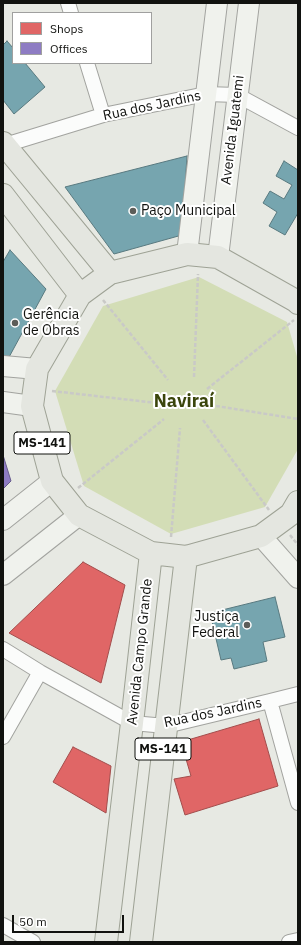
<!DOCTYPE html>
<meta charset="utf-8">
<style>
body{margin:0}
#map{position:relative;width:301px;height:945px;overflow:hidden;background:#e7e9e3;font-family:"IBM Plex Sans",sans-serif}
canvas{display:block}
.frame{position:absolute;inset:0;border:4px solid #11120f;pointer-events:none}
.legend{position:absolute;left:12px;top:12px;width:140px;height:52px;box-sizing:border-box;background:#fff;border:1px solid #a0a09f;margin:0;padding:5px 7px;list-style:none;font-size:12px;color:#11120f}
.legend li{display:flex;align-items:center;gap:8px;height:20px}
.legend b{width:20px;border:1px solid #a0a09f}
.scale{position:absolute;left:12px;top:915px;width:112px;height:18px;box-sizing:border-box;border:2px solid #11120f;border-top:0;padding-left:5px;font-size:12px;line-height:14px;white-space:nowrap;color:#11120f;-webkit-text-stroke:3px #fff;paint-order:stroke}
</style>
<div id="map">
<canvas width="301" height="945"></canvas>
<div class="frame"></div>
<ul class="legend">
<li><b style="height:11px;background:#e06666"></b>Shops</li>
<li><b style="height:11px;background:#8e7cc3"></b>Offices</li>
</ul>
<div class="scale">50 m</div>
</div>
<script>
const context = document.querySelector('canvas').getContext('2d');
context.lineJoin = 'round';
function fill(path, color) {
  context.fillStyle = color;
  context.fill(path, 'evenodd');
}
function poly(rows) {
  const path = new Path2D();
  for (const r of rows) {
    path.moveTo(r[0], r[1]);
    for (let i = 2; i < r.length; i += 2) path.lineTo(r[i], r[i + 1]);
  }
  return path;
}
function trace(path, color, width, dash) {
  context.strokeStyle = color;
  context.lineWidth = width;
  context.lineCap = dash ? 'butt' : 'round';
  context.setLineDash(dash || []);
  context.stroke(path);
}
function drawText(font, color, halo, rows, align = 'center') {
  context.font = font + ' "IBM Plex Sans",sans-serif';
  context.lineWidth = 4;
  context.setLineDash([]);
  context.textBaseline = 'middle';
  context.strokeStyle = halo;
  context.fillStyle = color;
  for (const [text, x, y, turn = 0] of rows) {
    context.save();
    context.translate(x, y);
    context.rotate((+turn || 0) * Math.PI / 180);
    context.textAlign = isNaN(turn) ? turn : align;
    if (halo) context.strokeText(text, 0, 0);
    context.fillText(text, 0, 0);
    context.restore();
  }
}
fill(poly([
 [199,277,287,322,298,360,298,449,265,507,171,534,84,486,55,391,103,306]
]), '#d3ddb6');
const shops = poly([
 [83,562,125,585,101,683,9,633,83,562],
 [259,719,278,786,185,815,174,779,191,776,181,742,259,719],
 [73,747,111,766,106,813,53,782,73,747]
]);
fill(shops, '#e06666');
trace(shops, '#a24d4c', 1);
const offices = poly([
 [3,455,11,481,3,489,3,455]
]);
fill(offices, '#8e7cc3');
trace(offices, '#685c8d', 1);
const public = poly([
 [7,41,13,48,13,63,25,63,45,87,14,114,3,100,3,45,7,41],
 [187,156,182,235,114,254,65,187,187,156],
 [284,161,298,170,298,213,285,235,269,226,277,212,263,203,270,191,284,199,292,185,276,176,284,161],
 [10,250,46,289,8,359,3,358,3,262,10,250],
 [275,597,285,637,263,642,267,661,234,669,231,658,221,660,210,613,275,597]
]);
fill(public, '#76a5af');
trace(public, '#58797f', 1);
const street = poly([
 [68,3,71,13],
 [87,63,103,115],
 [3,146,5,145,103,115,206,94,237,95,298,128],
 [3,649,40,672,132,723,166,726,270,701,298,694],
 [270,701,298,803],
 [3,737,40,672],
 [3,925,33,942],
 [289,942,298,940]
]);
const secondary = poly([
 [187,254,217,3],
 [218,257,249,3],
 [3,366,37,369],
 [3,402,32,406],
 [3,520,52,481],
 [261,536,298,578],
 [3,575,79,515]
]);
const primary = poly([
 [3,143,110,273],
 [3,195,80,295],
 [298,303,296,301,218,257,187,254,110,273,80,295,37,369,32,406,52,481,79,515,151,553,186,557,261,536,291,514,298,502],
 [106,942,132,723,151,553],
 [141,942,186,557]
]);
trace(street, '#a2a39f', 16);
trace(secondary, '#a2a39f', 22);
trace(primary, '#9ea295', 24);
trace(poly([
 [103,300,168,380],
 [194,377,198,274],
 [207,389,294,320],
 [52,391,157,403],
 [210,405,298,419],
 [203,420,269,510],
 [78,488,164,419],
 [290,535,298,545],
 [171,537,180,428]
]), '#c9c9c7', 2.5, [4, 2]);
trace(street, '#fbfcfb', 14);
trace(secondary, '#f0f2ed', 20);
trace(primary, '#e4e6e0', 22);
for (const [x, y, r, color] of [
 [133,211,4,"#5c5d59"],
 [15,323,4,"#5c5d59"],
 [247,625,4,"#5c5d59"]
]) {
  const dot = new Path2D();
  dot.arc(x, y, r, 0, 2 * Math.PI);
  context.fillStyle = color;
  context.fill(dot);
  trace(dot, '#fff', 1.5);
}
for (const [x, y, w] of [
 [42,443,56],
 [163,749,56]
]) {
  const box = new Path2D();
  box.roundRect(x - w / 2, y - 11, w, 22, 3);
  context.fillStyle = '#fff';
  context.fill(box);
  trace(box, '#11120f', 1);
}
drawText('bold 13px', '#11120f', null, [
 ["MS-141",42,443],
 ["MS-141",163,749]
]);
drawText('14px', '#11120f', '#fff', [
 ["Rua dos Jardins",152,106,-12],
 ["Avenida Iguatemi",233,130,-83],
 ["Avenida Campo Grande",140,652,-84],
 ["Rua dos Jardins",213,713,-12]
]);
drawText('14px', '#11120f', '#fff', [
 ["Paço Municipal",141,211],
 ["Gerência",23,315],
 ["de Obras",23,331],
 ["Justiça",239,617,"right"],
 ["Federal",239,633,"right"]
], 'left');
drawText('bold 18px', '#3a450b', '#fff', [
 ["Naviraí",184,402]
]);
</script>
